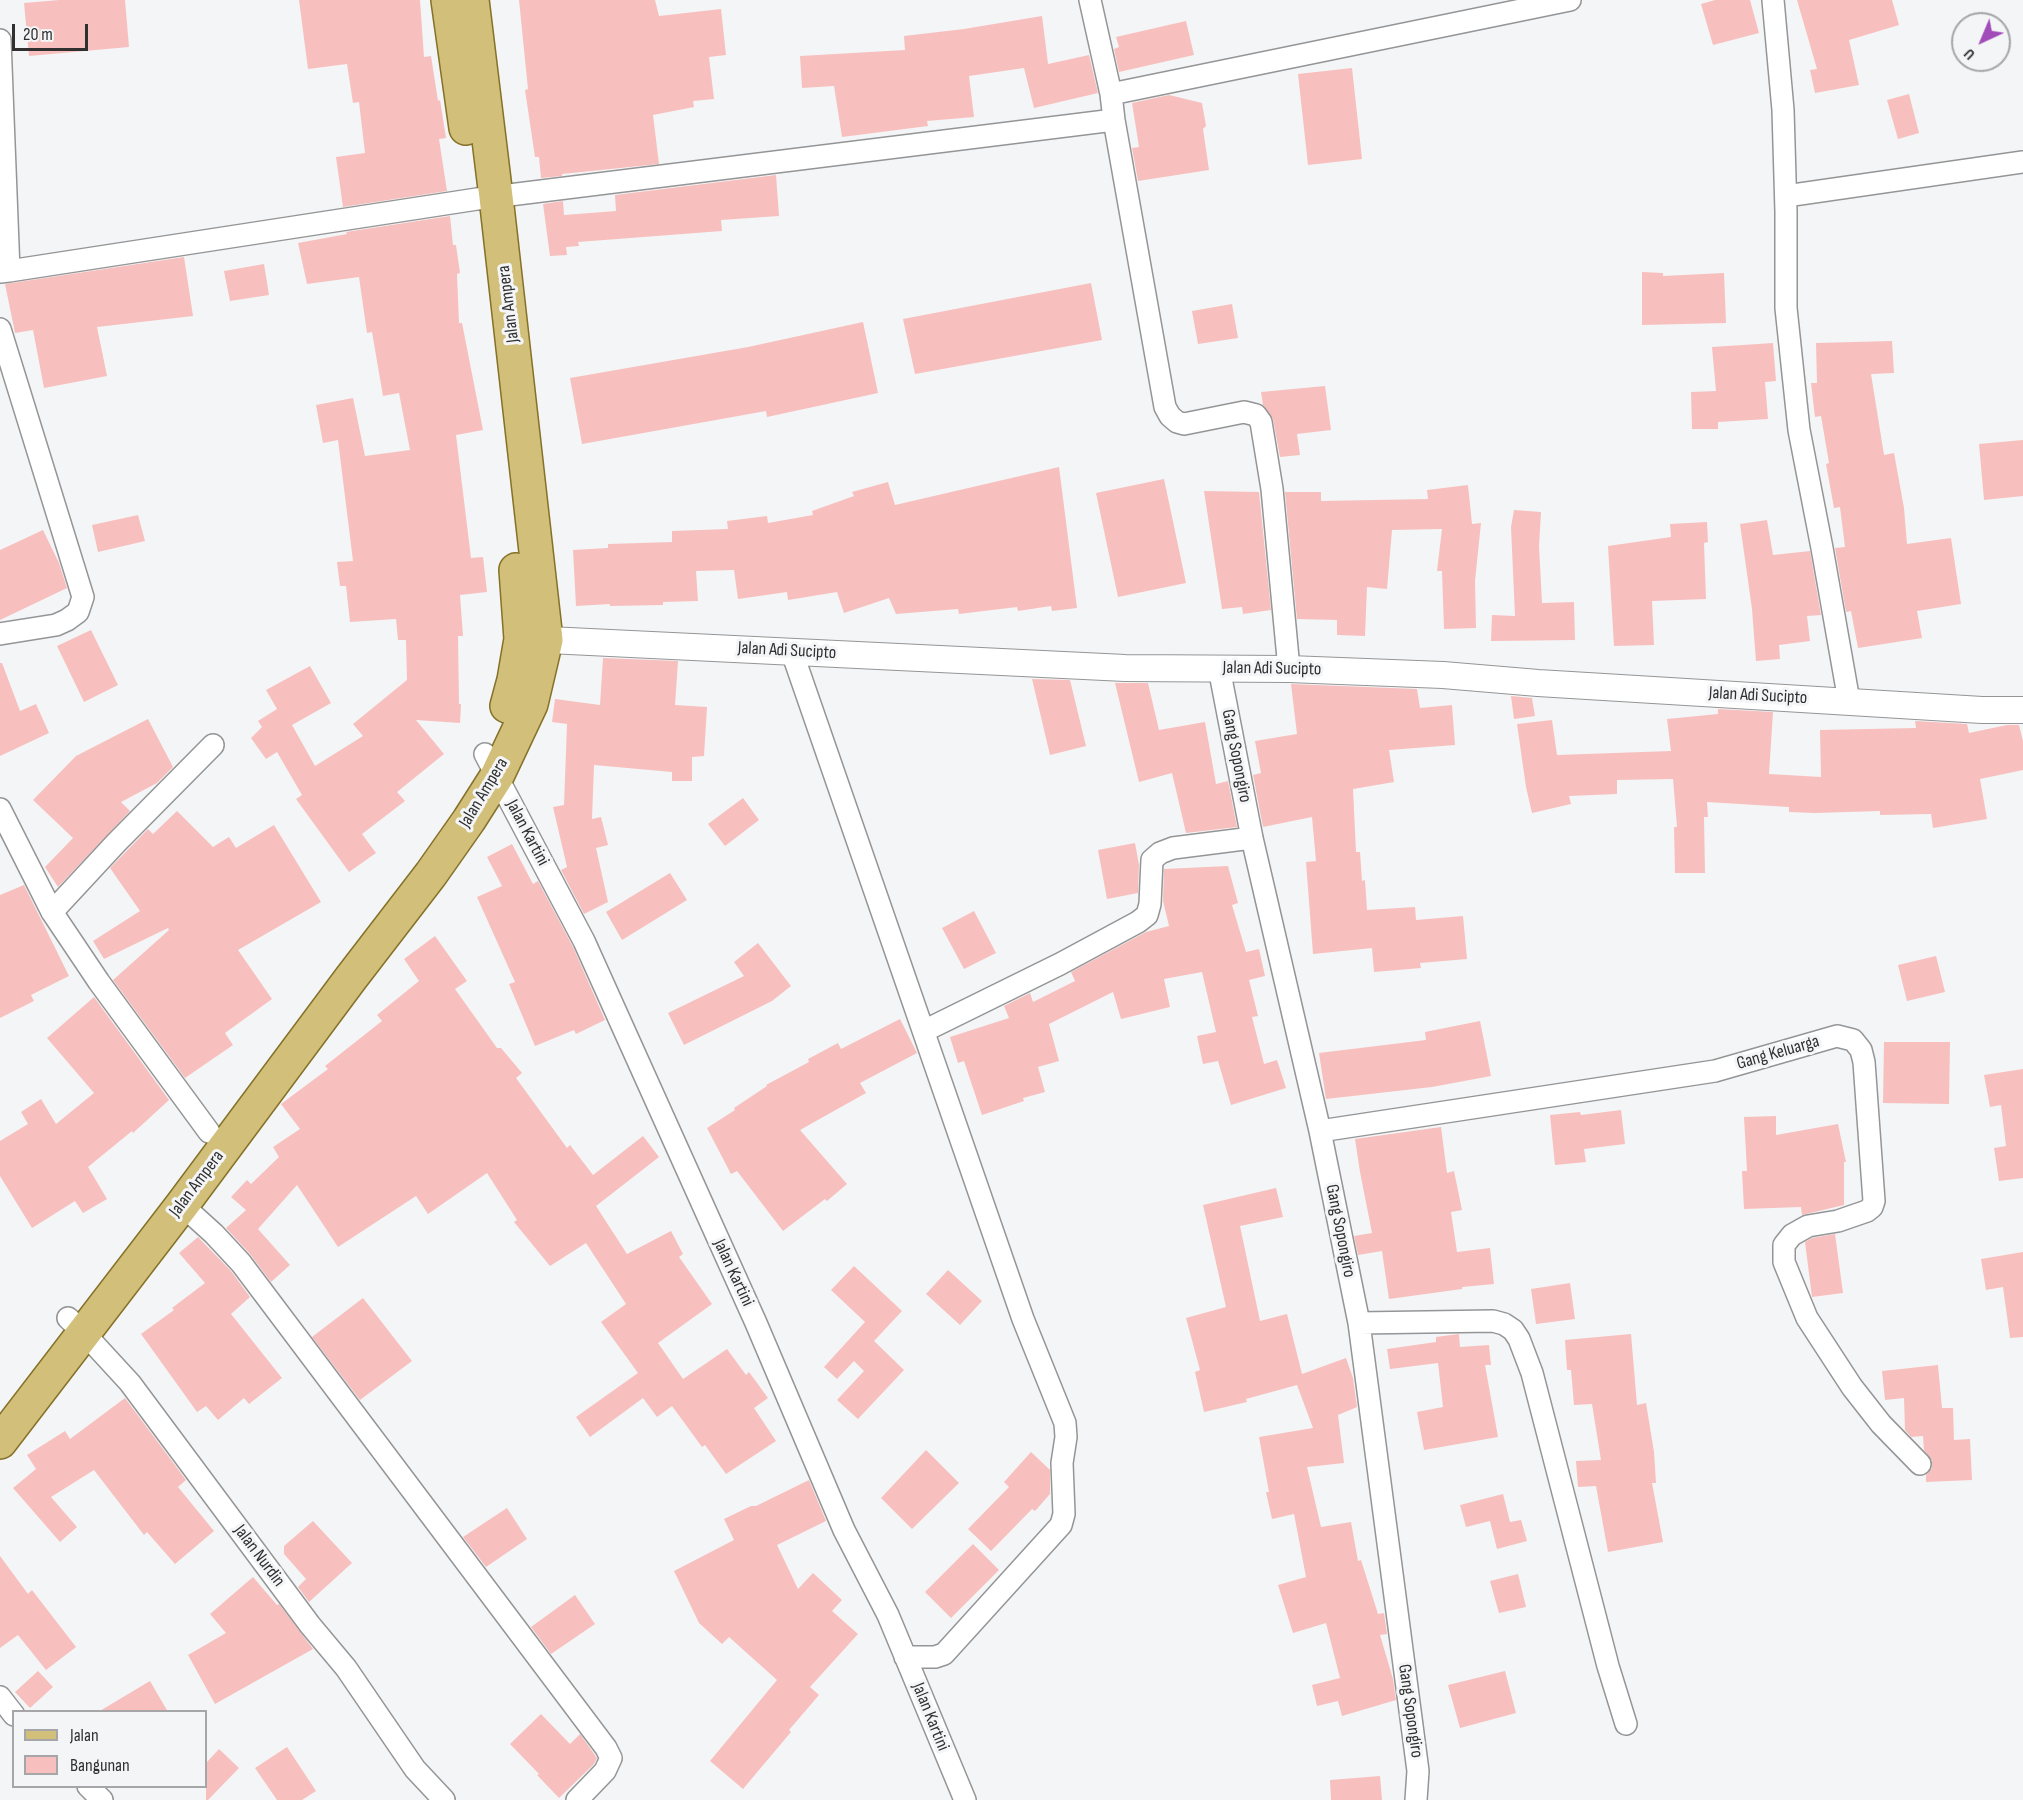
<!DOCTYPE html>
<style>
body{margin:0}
#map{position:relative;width:2023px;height:1800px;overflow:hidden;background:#f4f5f7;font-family:"Sofia Sans Condensed",sans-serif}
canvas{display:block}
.legend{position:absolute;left:12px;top:1710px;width:195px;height:78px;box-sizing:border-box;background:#f4f5f7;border:2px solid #a6a6a8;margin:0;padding:8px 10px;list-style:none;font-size:18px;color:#303031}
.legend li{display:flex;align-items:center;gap:12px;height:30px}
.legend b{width:30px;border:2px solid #a6a6a8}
.north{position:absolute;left:1951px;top:12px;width:60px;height:60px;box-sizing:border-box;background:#f4f5f7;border:2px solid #a6a6a8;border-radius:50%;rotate:224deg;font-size:16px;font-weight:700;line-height:24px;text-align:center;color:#303031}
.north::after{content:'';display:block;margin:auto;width:21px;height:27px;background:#a24cba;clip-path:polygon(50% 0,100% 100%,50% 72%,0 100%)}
.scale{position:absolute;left:12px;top:24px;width:76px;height:27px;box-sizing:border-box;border:3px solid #303031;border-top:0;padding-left:8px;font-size:18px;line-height:21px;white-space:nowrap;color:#303031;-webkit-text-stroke:4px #f4f5f7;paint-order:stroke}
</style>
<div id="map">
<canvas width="2023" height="1800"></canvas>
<ul class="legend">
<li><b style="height:8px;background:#d1bf7a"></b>Jalan</li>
<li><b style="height:16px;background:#f7c0be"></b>Bangunan</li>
</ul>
<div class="north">U</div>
<div class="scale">20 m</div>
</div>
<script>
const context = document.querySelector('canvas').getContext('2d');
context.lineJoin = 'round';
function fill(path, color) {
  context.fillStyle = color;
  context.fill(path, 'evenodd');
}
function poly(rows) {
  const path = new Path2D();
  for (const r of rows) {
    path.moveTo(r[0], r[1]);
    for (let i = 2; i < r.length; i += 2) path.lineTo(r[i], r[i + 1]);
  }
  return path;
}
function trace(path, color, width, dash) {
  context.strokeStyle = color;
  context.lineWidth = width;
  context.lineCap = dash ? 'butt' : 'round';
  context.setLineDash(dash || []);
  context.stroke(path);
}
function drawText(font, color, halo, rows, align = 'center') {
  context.font = font + ' "Sofia Sans Condensed",sans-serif';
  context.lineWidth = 6;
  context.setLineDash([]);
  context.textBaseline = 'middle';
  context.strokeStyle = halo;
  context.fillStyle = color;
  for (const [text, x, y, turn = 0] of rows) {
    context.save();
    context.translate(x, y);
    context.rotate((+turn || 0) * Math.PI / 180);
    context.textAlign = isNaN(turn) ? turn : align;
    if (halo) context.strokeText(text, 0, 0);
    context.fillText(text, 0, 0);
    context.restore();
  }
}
fill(poly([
 [59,0,125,0,129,47,29,56,24,3],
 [299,0,420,0,424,57,431,56,438,101,440,100,446,138,439,139,447,191,343,207,336,157,365,153,359,102,353,103,347,64,308,69],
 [519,0,655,0,659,16,721,9,726,55,709,57,714,99,693,101,694,107,653,115,659,164,562,174,562,176,541,178,539,157,535,157,525,90,528,89],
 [1715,0,1750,0,1759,33,1713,45,1701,4],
 [1797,0,1892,0,1899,25,1849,40,1859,85,1815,93,1810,70,1817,69],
 [1042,16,1048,64,1089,55,1098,93,1034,108,1024,68,969,76,974,117,927,121,928,126,842,137,834,86,802,88,800,56,905,50,904,36,964,29],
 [1186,21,1194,55,1119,72,1114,49,1119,47,1116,37],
 [1352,68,1362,159,1308,165,1298,74],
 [1909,94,1919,133,1898,139,1887,100],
 [1169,95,1202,103,1206,126,1203,129,1209,170,1138,181,1132,148,1139,147,1132,103],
 [776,175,779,216,721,220,722,231,578,242,579,246,566,247,567,255,550,256,543,204,563,201,564,215,616,211,615,195],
 [450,216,453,245,456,245,460,273,457,274,459,323,462,323,483,430,456,435,471,558,483,557,487,592,460,595,463,636,458,636,459,704,461,704,460,723,416,720,444,754,397,792,405,801,362,834,376,853,349,872,296,799,302,795,277,752,266,759,251,738,262,727,258,721,277,709,266,690,310,666,331,703,292,725,315,766,363,736,353,724,407,680,406,640,398,640,396,619,350,622,346,586,340,586,337,562,353,561,338,440,323,443,316,405,353,398,365,456,410,450,399,393,383,396,372,332,367,333,359,277,307,284,298,243,347,234,346,232],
 [184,257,193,316,97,327,107,376,44,388,33,330,15,333,5,284],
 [264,264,269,295,230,301,224,271],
 [1642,272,1663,273,1663,276,1724,273,1726,323,1642,325],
 [1091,283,1102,340,915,374,903,319],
 [1232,304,1238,338,1198,344,1192,311],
 [863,322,878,393,767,417,766,411,582,444,570,378,748,347],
 [1892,341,1894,373,1871,374,1884,455,1894,453,1904,508,1907,544,1951,538,1961,604,1917,611,1922,638,1858,648,1851,611,1846,612,1835,548,1845,547,1840,507,1834,508,1826,464,1829,463,1821,416,1815,417,1811,383,1817,383,1816,343],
 [1773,343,1776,381,1765,382,1768,419,1718,422,1718,429,1692,429,1691,392,1716,391,1712,347],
 [1325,386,1331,430,1297,434,1300,455,1280,457,1273,419,1263,405,1261,392],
 [2023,440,2023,496,1984,500,1979,444],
 [1059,467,1077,608,1052,611,1051,606,1018,611,1017,607,959,614,958,609,896,614,889,598,844,613,837,592,788,600,787,592,738,599,734,570,696,571,698,601,663,602,663,605,610,606,610,604,576,606,573,550,608,548,608,544,672,542,672,531,728,529,727,521,767,516,768,523,813,515,812,511,854,496,852,492,888,482,895,505],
 [1164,479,1186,583,1118,597,1096,493],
 [1468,485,1472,524,1481,523,1475,581,1476,628,1444,629,1442,571,1437,571,1442,529,1392,530,1387,589,1367,587,1365,636,1337,635,1337,620,1297,619,1285,492,1321,492,1321,501,1428,499,1427,490],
 [1204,491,1259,492,1271,610,1243,614,1242,607,1222,609],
 [1514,510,1541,512,1539,546,1542,603,1574,602,1575,640,1491,641,1492,615,1515,616,1511,527],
 [138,515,145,541,98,552,92,525],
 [1767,520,1773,555,1810,551,1821,615,1807,616,1810,641,1779,645,1780,659,1756,661,1752,609,1740,524],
 [1707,522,1708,542,1704,543,1706,599,1652,601,1654,645,1614,646,1608,546,1671,537,1670,524],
 [43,530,59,563,67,588,0,620,0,550],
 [91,630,118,685,84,702,57,646],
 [603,658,678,661,675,705,707,707,704,756,692,757,692,781,672,781,672,772,594,765,592,819,601,817,608,845,596,848,608,902,584,914,561,870,567,867,553,807,564,805,567,724,552,722,555,699,600,705],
 [0,663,2,663,20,711,36,704,49,733,0,756],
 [1032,679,1070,680,1086,746,1050,755],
 [1115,683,1148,683,1159,730,1205,722,1216,784,1228,781,1237,827,1186,833,1172,773,1139,782],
 [1291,684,1417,689,1420,708,1452,705,1455,745,1389,750,1394,782,1353,789,1356,852,1360,852,1362,881,1365,880,1367,910,1415,907,1416,920,1463,916,1467,959,1420,963,1421,968,1374,972,1372,948,1313,954,1306,862,1316,861,1312,817,1263,827,1253,775,1261,773,1255,741,1297,734],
 [1511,696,1532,698,1535,716,1514,719],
 [1718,709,1773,712,1769,774,1821,777,1820,730,1916,728,1915,721,1967,724,1969,733,2007,725,2019,725,2023,741,2023,770,1980,779,1987,819,1933,828,1931,814,1880,815,1880,811,1815,813,1789,812,1789,807,1707,802,1708,817,1704,817,1705,873,1675,873,1674,827,1677,827,1673,779,1617,780,1617,794,1569,796,1571,804,1532,813,1526,787,1517,724,1552,720,1557,755,1671,751,1667,719,1718,714],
 [148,719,173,767,157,783,121,802,130,811,58,887,45,867,73,838,33,800,76,756],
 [743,798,759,820,725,846,708,824],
 [177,811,213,847,229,837,236,848,274,825,321,902,238,950,272,999,225,1033,233,1045,185,1078,113,980,169,930,168,928,104,959,93,941,140,911,110,868,148,829,153,834],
 [1135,843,1139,865,1138,893,1107,899,1098,850],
 [512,844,533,884,538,881,573,947,605,1020,576,1034,574,1030,535,1046,509,984,515,982,477,897,502,886,487,857],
 [1228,866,1238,903,1232,905,1246,952,1259,949,1265,976,1249,980,1258,1016,1252,1017,1264,1064,1277,1060,1286,1088,1231,1105,1218,1061,1203,1064,1197,1036,1216,1032,1202,972,1164,979,1170,1007,1121,1019,1113,992,1049,1024,1059,1061,1038,1067,1045,1092,1023,1098,1024,1101,982,1115,964,1061,958,1063,950,1037,1009,1018,1004,1006,1030,993,1033,1002,1075,981,1071,972,1146,932,1169,926,1163,901,1164,869],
 [670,873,687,900,622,940,606,912],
 [24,885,69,976,31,995,34,1001,0,1018,0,895],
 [974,911,996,953,964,969,942,928],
 [435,936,467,981,455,989,497,1048,501,1048,522,1073,516,1078,567,1148,570,1145,593,1175,643,1136,659,1157,596,1206,627,1254,671,1231,683,1254,679,1257,712,1304,658,1343,683,1379,727,1349,746,1375,749,1372,768,1398,754,1408,776,1441,726,1474,705,1445,702,1447,672,1406,657,1417,643,1398,590,1437,576,1417,638,1373,601,1322,626,1304,586,1243,550,1266,514,1222,517,1220,487,1173,428,1214,416,1196,338,1247,297,1185,258,1229,290,1265,271,1282,250,1254,226,1228,246,1210,231,1197,247,1180,251,1184,279,1157,273,1147,300,1129,281,1104,328,1069,325,1066,382,1021,377,1015,419,981,404,959],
 [758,943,791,986,772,1001,684,1045,668,1013,744,976,734,962],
 [1936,956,1945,992,1907,1001,1898,965],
 [94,997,169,1100,133,1133,132,1131,88,1167,107,1199,83,1213,75,1201,32,1228,0,1176,0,1141,28,1124,21,1112,41,1099,56,1124,94,1093,47,1038],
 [900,1019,917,1053,860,1083,866,1093,800,1130,847,1184,827,1201,825,1199,783,1231,737,1171,731,1174,707,1128,735,1110,734,1108,767,1086,766,1085,809,1062,808,1059,838,1043,841,1049],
 [1480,1021,1491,1076,1432,1087,1326,1099,1319,1053,1426,1040,1425,1032],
 [1884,1042,1950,1042,1949,1104,1883,1103],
 [2023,1069,2023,1178,1999,1181,1994,1148,2006,1146,2001,1105,1990,1107,1984,1075],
 [1621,1110,1625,1144,1584,1149,1586,1162,1555,1165,1550,1115,1580,1112,1581,1115],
 [1776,1116,1776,1135,1838,1124,1846,1162,1844,1162,1844,1205,1802,1215,1801,1207,1744,1209,1742,1171,1747,1171,1744,1117],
 [1441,1127,1447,1173,1454,1171,1462,1210,1451,1212,1457,1252,1490,1248,1494,1284,1462,1287,1462,1289,1389,1299,1382,1251,1358,1255,1354,1236,1372,1233,1360,1172,1355,1139],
 [1276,1188,1283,1217,1240,1226,1260,1321,1287,1314,1302,1374,1346,1358,1353,1378,1357,1407,1338,1415,1344,1463,1307,1467,1321,1527,1351,1522,1358,1561,1361,1560,1378,1614,1384,1613,1387,1634,1380,1635,1393,1679,1396,1700,1342,1716,1338,1701,1317,1706,1312,1685,1340,1678,1326,1623,1293,1633,1278,1585,1306,1577,1294,1514,1272,1519,1266,1492,1269,1492,1259,1437,1313,1428,1297,1385,1246,1399,1247,1402,1204,1412,1195,1372,1200,1370,1186,1318,1226,1307,1203,1205],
 [1835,1234,1843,1293,1812,1297,1805,1242,1812,1238],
 [198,1237,231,1271,250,1297,231,1314,282,1378,249,1404,244,1398,218,1420,206,1406,197,1412,141,1334,174,1310,172,1308,205,1283,179,1253],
 [2023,1252,2023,1337,2010,1338,2003,1287,1986,1290,1981,1259],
 [854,1266,902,1311,874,1341,904,1370,858,1419,837,1400,864,1371,854,1361,837,1379,824,1367,865,1322,831,1290],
 [948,1270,982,1301,960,1325,926,1294],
 [1570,1283,1575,1319,1536,1324,1531,1289],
 [363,1298,412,1361,360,1400,312,1337],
 [1459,1334,1460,1347,1489,1345,1491,1365,1485,1365,1498,1437,1424,1450,1417,1412,1443,1407,1438,1363,1390,1369,1387,1349,1436,1342,1436,1337],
 [1631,1334,1637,1405,1646,1403,1654,1452,1656,1483,1652,1483,1663,1542,1608,1552,1596,1486,1578,1487,1576,1461,1601,1460,1592,1404,1574,1405,1571,1370,1567,1370,1565,1340],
 [1938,1365,1942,1408,1953,1408,1954,1440,1970,1439,1972,1480,1926,1482,1926,1475,1932,1468,1932,1461,1924,1450,1923,1436,1911,1437,1905,1430,1904,1398,1885,1400,1882,1371],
 [125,1398,186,1480,178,1487,214,1531,175,1564,147,1532,144,1535,94,1470,51,1497,77,1527,60,1542,13,1488,36,1469,27,1455,65,1431,70,1439],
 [926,1450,959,1483,912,1529,881,1498],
 [1031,1452,1050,1470,1050,1494,1035,1511,1032,1509,991,1551,968,1529,1009,1487,1004,1482],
 [809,1480,826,1521,777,1545,798,1589,813,1573,842,1600,832,1611,858,1634,810,1687,819,1695,789,1730,791,1732,743,1789,710,1761,777,1680,729,1637,722,1644,699,1623,674,1571,734,1540,724,1519,751,1506,756,1506],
 [1503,1494,1510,1522,1521,1520,1527,1541,1497,1549,1490,1521,1466,1527,1460,1505],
 [507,1508,527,1539,486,1567,463,1537],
 [313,1521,352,1563,309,1602,298,1587,306,1579,284,1554,284,1546],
 [973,1544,999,1570,951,1618,925,1592],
 [0,1556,28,1594,32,1590,76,1647,46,1670,18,1635,0,1648],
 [1518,1574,1526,1607,1499,1613,1490,1581],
 [253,1577,277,1605,279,1604,313,1649,215,1704,188,1655,226,1633,210,1614],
 [575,1595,595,1624,551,1654,531,1627],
 [38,1671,53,1687,30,1708,15,1692],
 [1505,1671,1516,1713,1460,1728,1448,1685],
 [150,1681,168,1712,98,1712],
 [541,1714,570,1744,580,1734,597,1758,594,1764,559,1798,537,1775,539,1774,510,1744],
 [287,1747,316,1791,302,1800,277,1800,255,1768],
 [219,1749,239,1768,208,1800,206,1800,206,1763],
 [1380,1776,1382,1800,1331,1800,1330,1780]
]), '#f7c0be');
const minor = poly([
 [1090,0,1111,94,1114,120,1165,407,1170,416,1177,422,1184,424,1244,412,1256,415,1261,422,1272,489,1289,669],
 [1773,0,1783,110,1786,212,1786,308,1799,430,1822,548,1849,701],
 [0,40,9,271,0,272],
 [1111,94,1570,0],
 [1786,196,2023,162],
 [9,271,477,199,1114,120],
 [0,329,83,597,78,612,67,620,56,625,0,634],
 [792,652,1023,1319,1065,1423,1066,1437,1062,1463,1064,1514,1061,1525,944,1654,935,1657,905,1657],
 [1219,668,1252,838,1320,1131,1359,1323,1418,1771,1416,1800],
 [485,754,584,941,756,1323,844,1530,888,1615,965,1800],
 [0,809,52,912,99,982,209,1132],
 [52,912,116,843,213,745],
 [924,1031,1060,964,1138,922,1147,915,1150,904,1152,860,1160,853,1173,848,1252,838],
 [1320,1131,1715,1071,1837,1036,1853,1040,1861,1050,1864,1062,1874,1201,1872,1207,1867,1211,1838,1221,1808,1226,1792,1235,1784,1245,1784,1262,1807,1318,1852,1387,1881,1424,1920,1464],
 [182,1205,214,1234,241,1263,606,1748,611,1758,605,1771,577,1800],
 [68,1318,84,1333,130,1383,310,1625,346,1668,415,1769,444,1800],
 [1359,1323,1493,1321,1504,1324,1513,1330,1519,1339,1532,1373,1608,1666,1626,1724],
 [0,1697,14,1715],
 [88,1786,102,1800]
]);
const tertiary = poly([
 [528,639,1125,668,1289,669,1443,675,1538,683,1982,710,2023,710]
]);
const primary = poly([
 [448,0,466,128],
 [507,706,514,680,521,639,516,570],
 [0,1442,182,1205,351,978,431,874,469,820,497,776,531,704,546,640,496,197,472,0]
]);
trace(minor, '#949596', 24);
trace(tertiary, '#949596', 28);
trace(primary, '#857127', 36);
trace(minor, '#fff', 21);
trace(tertiary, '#fff', 26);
trace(primary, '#d1bf7a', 33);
drawText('18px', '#303031', '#f4f5f7', [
 ["Jalan Ampera",509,304,-97],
 ["Jalan Adi Sucipto",787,651,3],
 ["Jalan Adi Sucipto",1272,669,1],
 ["Jalan Adi Sucipto",1758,696,3],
 ["Gang Sopongiro",1236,756,79],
 ["Jalan Ampera",484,793,-59],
 ["Jalan Kartini",527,833,62],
 ["Gang Keluarga",1778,1053,-16],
 ["Jalan Ampera",197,1184,-53],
 ["Gang Sopongiro",1340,1231,79],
 ["Jalan Kartini",733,1273,65],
 ["Jalan Nurdin",259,1556,53],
 ["Gang Sopongiro",1410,1711,82],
 ["Jalan Kartini",930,1717,68]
]);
</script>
